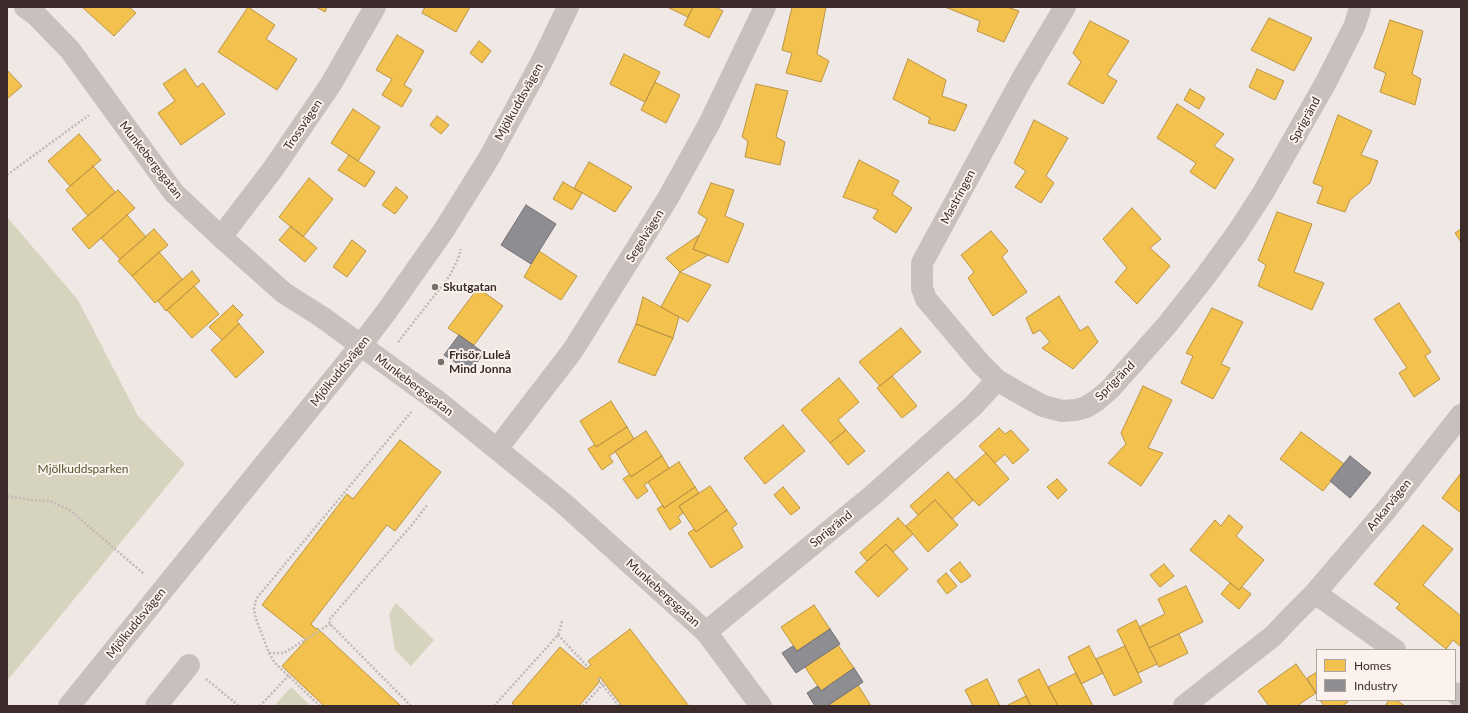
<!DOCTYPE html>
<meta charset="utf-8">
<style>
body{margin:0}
#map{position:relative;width:1468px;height:713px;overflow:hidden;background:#f0e8e4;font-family:Lato,sans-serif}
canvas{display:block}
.frame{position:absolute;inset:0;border:8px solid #3b2c2b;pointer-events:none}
.legend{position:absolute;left:1316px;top:649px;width:140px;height:52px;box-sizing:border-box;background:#fbf1ed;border:1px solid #aea29f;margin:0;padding:5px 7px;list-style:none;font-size:12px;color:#3b2c2b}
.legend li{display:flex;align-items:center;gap:8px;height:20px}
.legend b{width:20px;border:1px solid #aea29f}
</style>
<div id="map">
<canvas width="1468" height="713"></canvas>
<div class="frame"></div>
<ul class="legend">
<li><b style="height:11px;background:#f2c14e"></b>Homes</li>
<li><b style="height:11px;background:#8d8d92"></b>Industry</li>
</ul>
</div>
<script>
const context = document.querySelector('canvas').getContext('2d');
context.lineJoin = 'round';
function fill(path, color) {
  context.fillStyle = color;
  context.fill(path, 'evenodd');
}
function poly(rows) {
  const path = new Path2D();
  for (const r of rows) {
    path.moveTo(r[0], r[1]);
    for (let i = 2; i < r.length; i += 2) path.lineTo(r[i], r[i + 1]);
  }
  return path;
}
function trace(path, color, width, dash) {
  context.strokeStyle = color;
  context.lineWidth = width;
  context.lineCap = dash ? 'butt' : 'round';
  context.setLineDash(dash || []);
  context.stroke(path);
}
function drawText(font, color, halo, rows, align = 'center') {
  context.font = font + ' Lato,sans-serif';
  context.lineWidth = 4;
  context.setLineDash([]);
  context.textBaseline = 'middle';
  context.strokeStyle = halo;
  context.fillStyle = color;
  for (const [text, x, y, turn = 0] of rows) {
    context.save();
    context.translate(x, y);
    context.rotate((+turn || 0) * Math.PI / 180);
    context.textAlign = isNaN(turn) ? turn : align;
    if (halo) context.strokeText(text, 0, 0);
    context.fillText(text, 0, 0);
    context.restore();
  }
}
fill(poly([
 [7,217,78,300,138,416,185,464,7,681],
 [396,603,434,640,411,666,395,650,389,614],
 [291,687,311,706,274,706]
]), '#d6d4bf');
const homes = poly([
 [82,7,129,7,136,13,114,36,82,7],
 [248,7,275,25,266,39,297,59,277,90,218,52,248,7],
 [316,7,327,7,325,12,316,7],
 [425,7,470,7,456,32,422,13,425,7],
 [667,7,693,7,688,17,667,7],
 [693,7,715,7,723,11,709,38,684,25,693,7],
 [792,7,826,7,817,54,829,61,821,82,786,73,792,53,782,50,792,7],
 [945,7,1007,7,1019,11,1004,42,977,31,980,21,945,7],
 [1269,18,1312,38,1294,71,1251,50,1269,18],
 [1390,20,1423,31,1412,74,1421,79,1415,105,1380,92,1386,73,1374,68,1390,20],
 [1090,21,1129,41,1107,75,1117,81,1103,104,1068,84,1081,62,1073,53,1090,21],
 [397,35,424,51,404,85,412,90,402,107,382,95,392,79,376,70,397,35],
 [479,41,491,51,482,63,470,53,479,41],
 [624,54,660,72,645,102,610,84,624,54],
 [908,59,946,80,942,96,967,105,955,131,928,123,930,118,893,99,908,59],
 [185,69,197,87,203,83,225,114,181,145,158,113,175,101,163,84,185,69],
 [1257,69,1284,81,1275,100,1249,87,1257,69],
 [7,70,22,86,7,99,7,70],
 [655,82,680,95,666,123,641,110,655,82],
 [756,84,788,91,776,137,785,142,780,165,745,157,748,141,742,137,756,84],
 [1190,89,1205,98,1199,109,1184,100,1190,89],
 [1177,104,1224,134,1214,146,1234,159,1215,189,1190,172,1196,163,1157,138,1177,104],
 [353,109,380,127,358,161,331,143,353,109],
 [1338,115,1372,131,1361,155,1378,161,1370,183,1350,200,1345,212,1317,203,1323,187,1313,183,1338,115],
 [437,116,449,125,441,134,430,125,437,116],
 [1034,120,1068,138,1046,176,1054,183,1041,203,1015,187,1026,171,1014,163,1034,120],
 [79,134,101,160,70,186,48,161,79,134],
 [349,155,375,172,365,187,338,170,349,155],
 [859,160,899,181,892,194,912,208,896,233,873,218,878,210,843,197,859,160],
 [589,162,632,187,615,212,574,188,589,162],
 [93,166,115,192,88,216,66,190,93,166],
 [309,178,333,199,303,237,279,217,309,178],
 [563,182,582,193,572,210,553,199,563,182],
 [711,183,734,190,725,216,744,224,728,263,693,249,707,219,698,213,711,183],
 [396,187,408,197,395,214,382,205,396,187],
 [118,190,135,208,89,249,72,229,118,190],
 [1132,208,1161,239,1150,248,1170,266,1137,304,1115,282,1127,268,1103,239,1132,208],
 [1277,212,1312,224,1294,272,1324,283,1312,310,1258,286,1266,265,1258,260,1277,212],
 [127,215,146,237,120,259,101,238,127,215],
 [291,226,317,248,305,262,279,240,291,226],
 [154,229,168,245,132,276,118,261,154,229],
 [1461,229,1461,242,1455,233,1461,229],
 [991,231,1008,251,1002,257,1027,292,993,316,968,278,974,272,961,255,991,231],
 [699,235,693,249,708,255,680,272,666,258,699,235],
 [352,240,366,251,347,277,333,267,352,240],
 [539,251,577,276,561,300,524,277,539,251],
 [159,252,182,279,155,303,132,276,159,252],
 [192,271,200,281,166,311,158,301,192,271],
 [680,272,711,285,688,322,661,307,680,272],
 [194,286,219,314,192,338,167,310,194,286],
 [478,288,503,306,474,345,448,328,478,288],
 [1059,296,1080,331,1088,326,1098,342,1073,369,1042,348,1050,342,1040,330,1033,334,1026,318,1059,296],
 [643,297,679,317,673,338,636,324,643,297],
 [1399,303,1431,352,1425,356,1440,379,1414,397,1399,373,1407,368,1374,319,1399,303],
 [233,305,243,315,237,321,239,324,222,340,209,327,233,305],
 [1212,308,1243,322,1221,364,1230,368,1213,399,1181,383,1193,356,1186,353,1212,308],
 [239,324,264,352,236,378,211,350,239,324],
 [636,324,673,338,655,376,618,362,636,324],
 [901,328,921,352,880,386,859,362,901,328],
 [892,376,917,406,902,418,877,388,892,376],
 [839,378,859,402,838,420,846,430,830,443,801,410,839,378],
 [1143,386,1172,400,1148,448,1163,453,1141,486,1108,463,1126,444,1121,433,1143,386],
 [611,401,627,427,596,447,580,421,611,401],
 [783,425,805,451,765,484,744,458,783,425],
 [627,427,634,439,609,456,613,462,602,470,588,449,594,445,596,447,627,427],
 [999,428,1005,434,1011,430,1029,450,1013,464,1005,454,995,463,979,446,999,428],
 [846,430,865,451,848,465,830,443,846,430],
 [646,431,662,456,631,477,615,451,646,431],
 [1301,432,1344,464,1323,491,1280,459,1301,432],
 [400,440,441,472,395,531,387,525,311,624,316,629,317,628,401,706,324,706,282,666,306,640,262,605,347,494,353,499,400,440],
 [986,453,1009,479,979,506,955,480,986,453],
 [662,456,669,468,644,485,648,491,637,499,623,479,630,474,631,477,662,456],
 [679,462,695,487,664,508,648,482,679,462],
 [948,472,973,500,952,519,935,500,918,515,910,506,948,472],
 [1461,473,1461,513,1442,498,1461,473],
 [1057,479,1067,490,1058,499,1047,487,1057,479],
 [710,486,727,510,696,532,679,506,710,486],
 [695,487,699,493,679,506,683,513,678,517,681,522,670,530,657,509,663,505,664,508,695,487],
 [783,487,800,508,791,515,774,495,783,487],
 [935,500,958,525,928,552,906,526,935,500],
 [727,510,737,524,732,528,743,547,711,568,688,533,694,529,696,532,727,510],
 [1229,515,1243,527,1236,536,1264,560,1239,590,1190,550,1215,520,1221,526,1229,515],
 [898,518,913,534,893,552,886,544,867,561,860,553,898,518],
 [1423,525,1453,549,1423,585,1461,616,1461,647,1453,640,1446,649,1396,608,1400,604,1374,584,1423,525],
 [886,544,908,569,878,597,855,572,886,544],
 [960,562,971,576,961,583,950,570,960,562],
 [1164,564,1174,576,1160,587,1150,575,1164,564],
 [946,573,957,586,947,594,937,581,946,573],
 [1230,583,1239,590,1242,587,1251,594,1239,609,1221,594,1230,583],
 [1186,586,1203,622,1149,648,1139,627,1165,614,1158,599,1186,586],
 [814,605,830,629,797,651,781,627,814,605],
 [1136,620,1157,664,1138,673,1117,630,1136,620],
 [630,629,689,706,622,706,600,677,598,679,600,681,579,706,515,706,512,703,560,647,586,669,591,665,588,661,630,629],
 [1179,634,1188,653,1159,667,1149,648,1179,634],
 [838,645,854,668,821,691,805,667,838,645],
 [1089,646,1103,673,1081,684,1068,657,1089,646],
 [1125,646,1142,682,1114,696,1096,659,1125,646],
 [1296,664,1316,693,1297,706,1269,706,1258,691,1296,664],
 [1039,669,1048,687,1058,706,1031,706,1018,680,1039,669],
 [1317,672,1317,695,1307,678,1317,672],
 [1076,673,1093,706,1058,706,1048,687,1076,673],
 [987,679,1000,706,973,706,965,690,987,679],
 [858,685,871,706,827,706,858,685],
 [1026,696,1031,706,1006,706,1026,696],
 [1320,700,1346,700,1348,702,1342,706,1324,706,1320,700],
 [1389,700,1396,700,1405,706,1385,706,1389,700]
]);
fill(homes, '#f2c14e');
trace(homes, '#bb9444', 1);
const industry = poly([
 [526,205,556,224,531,264,501,245,526,205],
 [459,335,484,353,470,372,444,355,459,335],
 [1350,456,1371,473,1350,498,1330,481,1350,456],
 [830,629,840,644,796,673,782,653,793,646,797,651,830,629],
 [854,668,863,682,827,706,815,706,807,693,818,686,821,691,854,668]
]);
fill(industry, '#8d8d92');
trace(industry, '#747073', 1);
trace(poly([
 [7,175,89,115],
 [398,342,449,277,458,259,461,249],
 [7,496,31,500,50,501,71,511,144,574],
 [558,635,588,667],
 [269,653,284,653,330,624],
 [206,679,239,706],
 [598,679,619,706],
 [260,706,289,675],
 [320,706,275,663,269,653,256,619,254,609,256,599,412,411],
 [411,706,330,624,329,620,411,526,428,504],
 [494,706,558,635,562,621],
 [583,706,603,684]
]), '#c2b8b6', 2.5, [2, 2]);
trace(poly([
 [25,7,36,15,70,50,174,193,221,237,284,293,322,317,440,403,562,502,706,632,761,706],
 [221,237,273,169,331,84,375,7],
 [997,380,980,363,926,299,922,288,922,263,1022,79,1065,7],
 [497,449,573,350,668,198,709,124,765,7],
 [1315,593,1395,650],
 [706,632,873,495,973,406,997,380,1021,394,1043,406,1062,411,1076,410,1086,407,1096,401,1110,389,1167,325,1205,277,1237,233,1263,193,1325,84,1354,27,1359,12,1360,7],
 [1455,693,1461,697],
 [69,706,361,345,387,311,444,230,489,158,543,59,568,7],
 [156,706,189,665],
 [1184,706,1273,636,1292,616,1315,593,1387,509,1461,415]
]), '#c9c0be', 22);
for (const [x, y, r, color] of [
 [435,287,4,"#7a6e6c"],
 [441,362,4,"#7a6e6c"]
]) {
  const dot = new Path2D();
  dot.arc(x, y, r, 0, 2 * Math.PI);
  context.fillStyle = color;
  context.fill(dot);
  trace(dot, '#fbf1ed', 1.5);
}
drawText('12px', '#3b2c2b', '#fbf1ed', [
 ["Mjölkuddsvägen",519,102,-61],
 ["Sprigränd",1305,120,-61],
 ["Trossvägen",303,125,-56],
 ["Munkebergsgatan",151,160,52],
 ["Mastringen",958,197,-62],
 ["Segelvägen",645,236,-58],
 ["Mjölkuddsvägen",340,371,-51],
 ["Sprigränd",1115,381,-45],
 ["Munkebergsgatan",414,385,37],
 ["Ankarvägen",1389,505,-51],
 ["Sprigränd",831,529,-39],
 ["Munkebergsgatan",663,593,42],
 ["Mjölkuddsvägen",136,623,-51]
]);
drawText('bold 12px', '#3b2c2b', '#fbf1ed', [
 ["Skutgatan",443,287],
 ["Frisör Luleå",449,355],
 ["Mind Jonna",449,369]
], 'left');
drawText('12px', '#555a2e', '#fbf1ed', [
 ["Mjölkuddsparken",83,469]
]);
</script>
